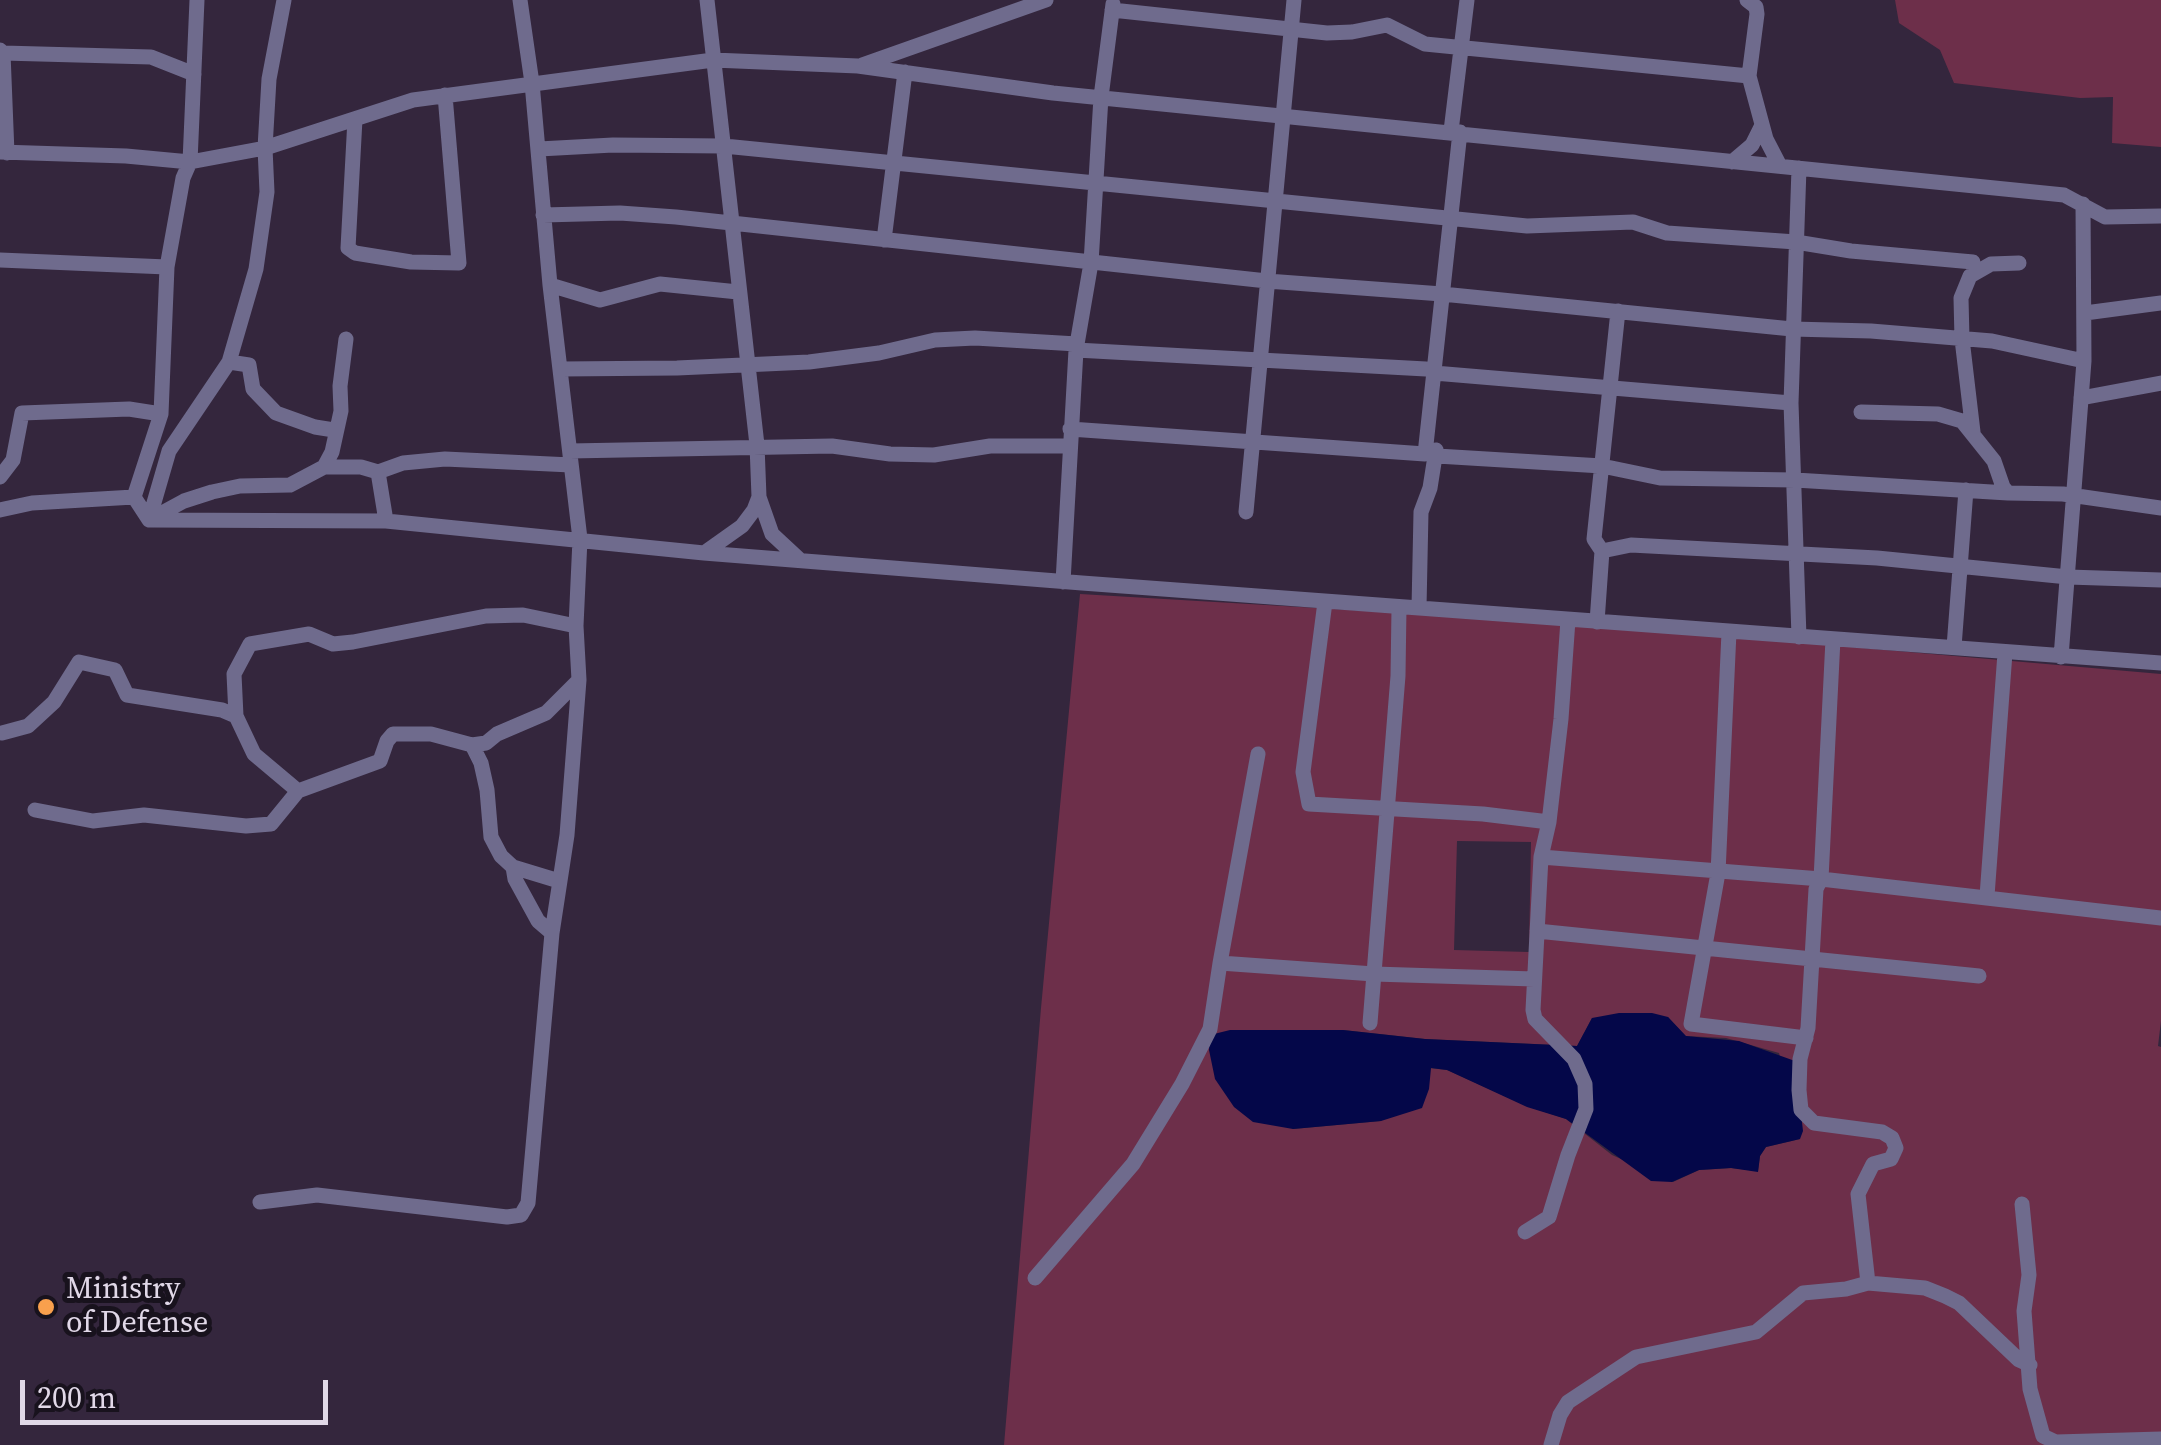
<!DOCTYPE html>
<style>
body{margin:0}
#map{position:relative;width:2161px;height:1445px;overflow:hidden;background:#34263d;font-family:"Source Serif 4",serif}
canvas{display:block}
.scale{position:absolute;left:20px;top:1380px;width:308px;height:45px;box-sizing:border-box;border:5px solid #e1d8e8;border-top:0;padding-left:12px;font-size:30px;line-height:35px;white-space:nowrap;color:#e1d8e8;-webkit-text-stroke:8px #18121d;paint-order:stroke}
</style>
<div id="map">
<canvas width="2161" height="1445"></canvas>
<div class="scale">200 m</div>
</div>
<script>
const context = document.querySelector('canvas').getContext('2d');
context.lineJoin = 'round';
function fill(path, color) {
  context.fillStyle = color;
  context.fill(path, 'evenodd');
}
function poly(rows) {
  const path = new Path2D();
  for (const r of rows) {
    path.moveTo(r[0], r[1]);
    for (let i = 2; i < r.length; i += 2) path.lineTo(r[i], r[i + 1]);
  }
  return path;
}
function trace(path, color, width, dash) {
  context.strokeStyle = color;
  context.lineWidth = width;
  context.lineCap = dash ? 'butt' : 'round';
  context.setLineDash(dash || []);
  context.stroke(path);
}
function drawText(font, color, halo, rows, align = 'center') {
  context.font = font + ' "Source Serif 4",serif';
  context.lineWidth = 10;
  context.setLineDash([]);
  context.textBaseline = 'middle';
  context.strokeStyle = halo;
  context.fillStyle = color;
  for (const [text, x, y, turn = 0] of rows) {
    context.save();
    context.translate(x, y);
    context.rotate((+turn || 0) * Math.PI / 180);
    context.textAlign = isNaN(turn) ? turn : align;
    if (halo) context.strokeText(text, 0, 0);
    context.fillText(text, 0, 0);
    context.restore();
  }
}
fill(poly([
 [1895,0,2161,0,2161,147,2112,143,2113,97,2080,98,1954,83,1940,50,1899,23],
 [1080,594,1587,624,2161,674,2161,1021,2158,1046,2161,1047,2161,1445,1004,1445,1041,1008],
 [1457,841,1531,842,1529,952,1454,950],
 [1668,1017,1685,1036,1726,1038,1779,1053,1800,1139,1766,1147,1760,1156,1758,1171,1731,1168,1699,1170,1673,1182,1612,1155,1566,1119,1527,1106,1447,1070,1430,1068,1381,1121,1293,1129,1230,1030,1343,1030,1425,1039,1577,1046,1592,1018]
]), '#6d2f4a');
fill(poly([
 [1619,1013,1652,1013,1668,1017,1686,1036,1739,1041,1795,1061,1803,1131,1800,1139,1766,1147,1760,1156,1758,1172,1731,1168,1699,1170,1672,1182,1651,1181,1566,1119,1527,1107,1447,1070,1431,1068,1429,1089,1422,1108,1381,1121,1293,1129,1253,1122,1234,1107,1215,1079,1209,1050,1210,1035,1230,1030,1343,1030,1425,1039,1577,1046,1592,1018]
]), '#040749');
trace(poly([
 [197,0,190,162,265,148,413,100,713,60,858,66,1053,93,2064,195,2105,217,2161,216],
 [284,0,269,79,265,148,267,192,256,269,229,362,169,451,149,520,184,501,212,492,240,486,290,485,324,467,332,452,341,411,340,386,346,339],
 [1747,0,1756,7,1757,14,1749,76,1766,139,1780,166],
 [1112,10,1327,33,1352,32,1387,25,1425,44,1749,76],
 [0,50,3,53,7,153],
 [3,53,151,57,194,74],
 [862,65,1046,0],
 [355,119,348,248,355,253,411,262,459,263,445,95],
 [1451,131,1467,0],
 [539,149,613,145,724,146,1527,226,1633,222,1667,233,1796,242,1851,251,1973,262],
 [0,152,126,156,190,162,183,178,167,267,161,414,134,497],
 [1732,162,1752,145,1762,125],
 [543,215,620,213,676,217,1267,281,1442,294,1792,329,1871,331,1992,341,2084,361],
 [884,240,905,72],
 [0,260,167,267],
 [550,285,600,300,660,284,738,292],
 [2085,313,2161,303],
 [1076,350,1426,369],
 [229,362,249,365,253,389,276,413,315,427,334,430],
 [561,369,677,368,809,362,879,353,935,340,975,338,1077,344],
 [1434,373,1791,403],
 [2081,398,2161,383],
 [1861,412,1938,414,1962,421,1994,461,2003,487,2008,493,2063,494,2161,508],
 [1070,429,1425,454,1460,132],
 [1973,432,1962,339,1961,298,1970,276,1991,264,2019,263],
 [570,451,832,446,890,454,934,455,990,446,1070,446],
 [1437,456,1602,466,1660,478,1795,480,2008,493],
 [324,467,361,467,378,472],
 [0,477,13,460,22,413,129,409,161,414],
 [759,497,772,534,800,560],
 [0,510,32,503,134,497,149,520,386,521,704,553,1082,583,2161,663],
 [1246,512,1294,0],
 [386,521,378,472,403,463,445,459,571,465],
 [1602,551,1631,545,1877,558,2068,577,2161,580],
 [704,553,742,526,754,510,759,497,757,445,707,0],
 [1063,582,1076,350,1091,263,1101,97,1113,4],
 [1325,602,1303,772,1309,804,1483,814,1549,822],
 [1419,608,1421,512,1430,488,1436,450],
 [1597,622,1602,551,1594,539,1618,311],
 [1729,632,1718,873,1691,1024,1806,1038],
 [1799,637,1791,403,1799,168],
 [1954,647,1966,490],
 [2061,657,2084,361,2083,204],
 [2,733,28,726,54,702,79,662,115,670,127,695,222,710,236,716],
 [472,745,481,763,487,790,491,837,501,856,513,867,559,881],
 [298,791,254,754,236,716,234,674,250,644,309,634,333,644,353,642,486,616,523,615,576,626],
 [35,810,93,821,144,815,246,826,271,824,298,791,380,761,387,741,393,734,431,734,472,745,486,743,497,734,546,713,579,680],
 [1541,857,1821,879,2161,918],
 [513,867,515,879,538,921,552,933],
 [1987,896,2005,653],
 [1537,931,1979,976],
 [1220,963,1258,754],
 [1370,1023,1398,676,1399,608],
 [260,1202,317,1195,507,1217,521,1215,528,1203,552,933,567,835,579,680,576,626,580,539,550,285,532,83,520,0],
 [2022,1204,2029,1275,2024,1311,2030,1389,2043,1436,2062,1445],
 [1525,1232,1549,1217,1568,1155,1586,1109,1585,1084,1574,1059,1535,1019,1533,1010,1541,857,1549,822,1561,719,1568,620],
 [1035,1278,1133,1164,1182,1084,1210,1029,1220,963,1374,974,1534,979],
 [1868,1283,1925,1288,1945,1296,1959,1303,2019,1360,2030,1365],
 [2056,1442,2161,1439],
 [1551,1445,1560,1415,1568,1402,1636,1357,1756,1332,1803,1293,1846,1289,1868,1283,1858,1194,1873,1164,1891,1159,1896,1148,1892,1138,1882,1132,1814,1123,1801,1110,1799,1090,1800,1059,1808,1028,1816,889,1821,879,1833,639]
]), '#6f6b8d', 15);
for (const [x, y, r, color] of [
 [46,1307,10,"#f9a04d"]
]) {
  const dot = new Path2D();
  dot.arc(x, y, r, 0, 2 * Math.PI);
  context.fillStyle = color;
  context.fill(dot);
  trace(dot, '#18121d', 4);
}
drawText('30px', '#e1d8e8', '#18121d', [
 ["Ministry",66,1290],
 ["of Defense",66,1324]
], 'left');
</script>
